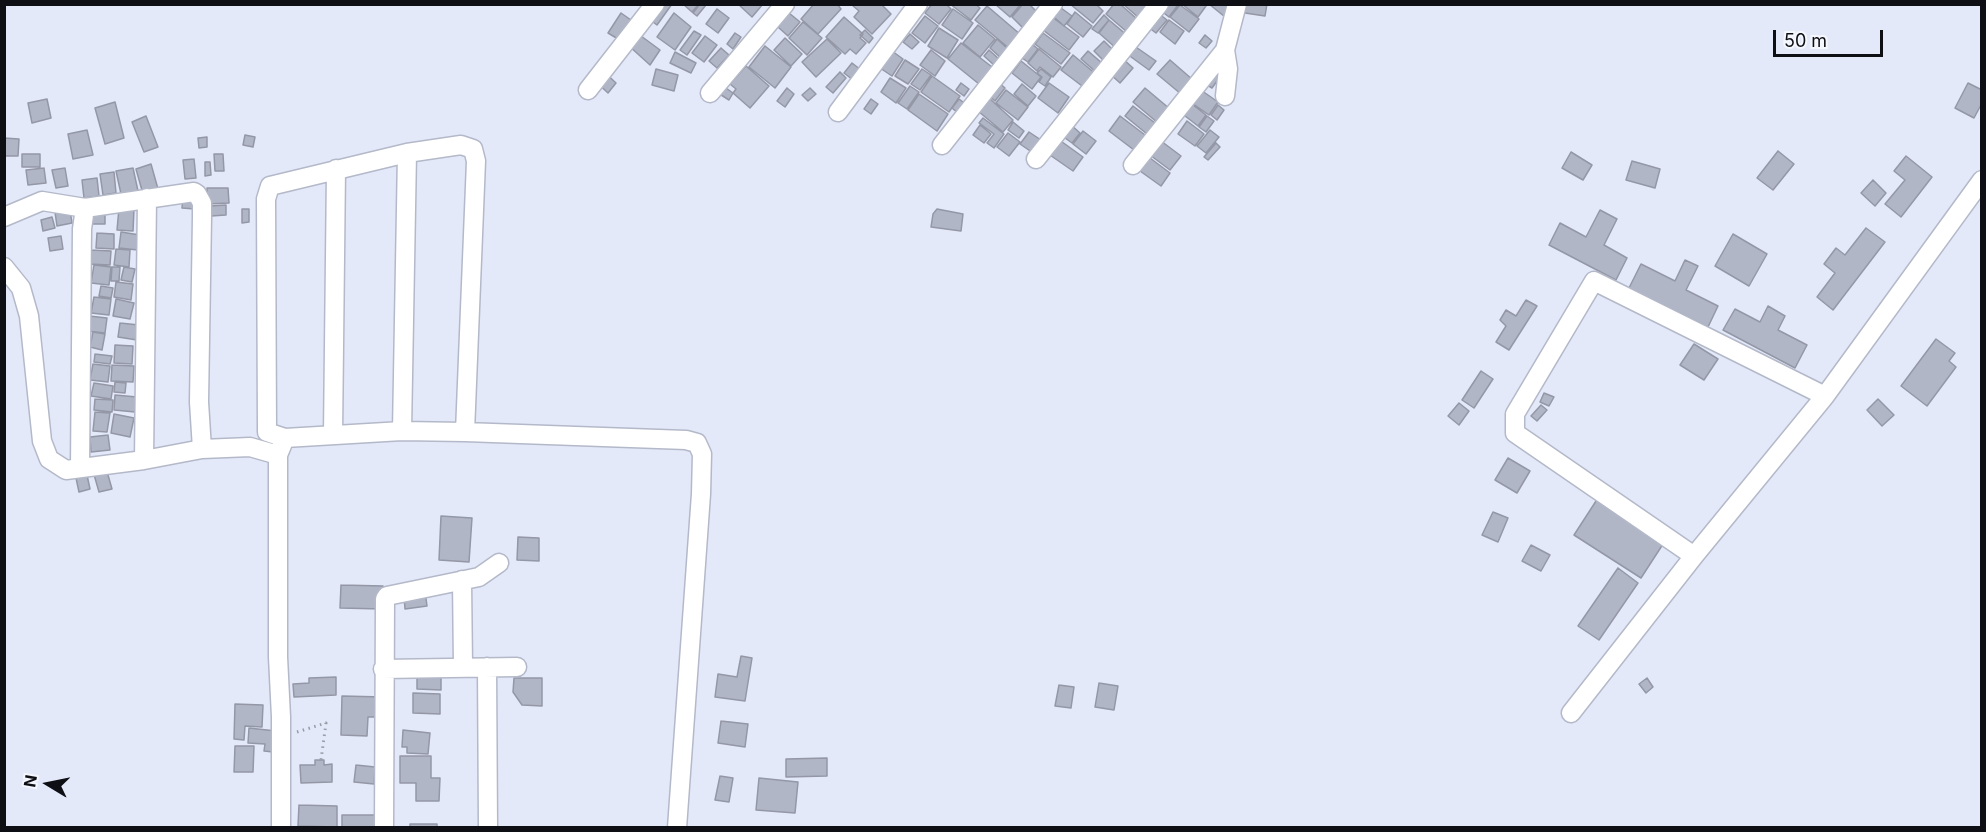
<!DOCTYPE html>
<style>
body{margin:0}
#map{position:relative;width:1986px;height:832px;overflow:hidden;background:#e4e9fa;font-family:Inter,sans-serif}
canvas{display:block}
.frame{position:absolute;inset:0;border:6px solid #0d0f14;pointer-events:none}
.north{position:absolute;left:18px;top:754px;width:60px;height:60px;-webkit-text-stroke:4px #f5f7fe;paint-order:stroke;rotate:280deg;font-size:16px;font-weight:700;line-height:24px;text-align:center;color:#0d0f14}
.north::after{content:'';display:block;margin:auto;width:21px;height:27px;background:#0d0f14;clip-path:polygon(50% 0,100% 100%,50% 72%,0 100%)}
.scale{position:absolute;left:1773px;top:30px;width:110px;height:27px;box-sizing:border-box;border:3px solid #0d0f14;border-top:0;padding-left:8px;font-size:18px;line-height:21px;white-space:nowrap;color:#0d0f14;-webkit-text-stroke:4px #f5f7fe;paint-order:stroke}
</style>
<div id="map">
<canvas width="1986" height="832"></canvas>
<div class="frame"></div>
<div class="north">N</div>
<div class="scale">50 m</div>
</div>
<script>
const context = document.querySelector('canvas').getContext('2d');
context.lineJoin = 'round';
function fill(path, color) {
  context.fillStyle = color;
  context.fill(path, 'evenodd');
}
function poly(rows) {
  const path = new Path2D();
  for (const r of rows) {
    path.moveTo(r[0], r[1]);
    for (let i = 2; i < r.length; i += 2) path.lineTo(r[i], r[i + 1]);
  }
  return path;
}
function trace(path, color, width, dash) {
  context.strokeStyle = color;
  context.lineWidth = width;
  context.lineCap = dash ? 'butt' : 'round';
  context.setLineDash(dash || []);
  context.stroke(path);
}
const building = poly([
 [648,4,672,4,657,25,641,13,648,4],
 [683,4,699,4,692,12,683,4],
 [700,4,706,5,697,16,693,13,700,4],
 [738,4,763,4,752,17,738,4],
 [814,4,837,4,841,9,818,34,801,19,814,4],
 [881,4,891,14,872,34,854,17,859,11,852,5,881,4],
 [932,4,946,4,951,9,939,24,925,13,932,4],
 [950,4,975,4,980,8,971,20,950,4],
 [995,4,1021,4,1010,17,995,4],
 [1023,4,1029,4,1037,12,1023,28,1012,17,1023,4],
 [1070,4,1096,4,1103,11,1093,23,1070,4],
 [1114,4,1120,4,1137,19,1127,32,1106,14,1114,4],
 [1123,4,1150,4,1139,18,1123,4],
 [1165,4,1178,4,1178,5,1169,17,1160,10,1165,4],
 [1182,4,1204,4,1206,6,1198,17,1182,4],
 [1209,4,1235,4,1225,17,1209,4],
 [1246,4,1267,4,1265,16,1245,13,1246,4],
 [1180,5,1199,19,1189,32,1170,17,1180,5],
 [987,6,1021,35,1010,49,975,20,987,6],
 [1061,8,1072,16,1064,26,1054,17,1061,8],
 [717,9,729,18,718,33,706,24,717,9],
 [953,9,973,23,962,39,942,25,953,9],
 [1075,12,1092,26,1083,37,1067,24,1075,12],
 [621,13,631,20,618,39,608,33,621,13],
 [674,13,691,27,675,50,657,37,674,13],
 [789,13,800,22,788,36,778,27,789,13],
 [1158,13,1167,20,1156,33,1148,27,1158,13],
 [1104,15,1109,20,1098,33,1092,29,1104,15],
 [925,16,938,26,925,43,912,33,925,16],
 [844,17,863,34,860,38,866,43,856,54,850,49,845,54,826,37,844,17],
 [1052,17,1079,37,1069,50,1043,30,1052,17],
 [1109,20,1128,36,1117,49,1099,33,1109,20],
 [1169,20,1184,31,1175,44,1160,32,1169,20],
 [803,22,822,38,807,55,789,38,803,22],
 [978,25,995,39,980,57,963,43,978,25],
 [939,28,958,40,947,58,928,46,939,28],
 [865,30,873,38,869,43,860,35,865,30],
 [694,31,701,35,687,55,680,50,694,31],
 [637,33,660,50,650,65,628,45,637,33],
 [735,33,741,37,733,49,727,44,735,33],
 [1043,33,1070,53,1061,64,1035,44,1043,33],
 [910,34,919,42,912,49,903,42,910,34],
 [1205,35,1212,41,1206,48,1199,43,1205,35],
 [705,36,717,45,704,62,692,53,705,36],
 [785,38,802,54,791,66,774,50,785,38],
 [827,39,841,53,816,77,802,62,827,39],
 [997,39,1009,50,1001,58,990,48,997,39],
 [1104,41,1115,52,1105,62,1094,51,1104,41],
 [961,43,992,67,979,84,948,59,961,43],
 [1032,44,1038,49,1028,62,1022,58,1032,44],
 [1133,45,1156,61,1149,70,1127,54,1133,45],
 [765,46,791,67,775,88,749,67,765,46],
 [721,48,729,55,717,68,709,61,721,48],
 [1039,49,1061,67,1053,77,1040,67,1037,71,1028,63,1039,49],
 [931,50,945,61,935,76,920,65,931,50],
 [989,50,999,59,994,65,984,56,989,50],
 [892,51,903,59,892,76,880,68,892,51],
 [1088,51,1103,64,1096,72,1081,59,1088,51],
 [675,52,696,63,691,73,670,63,675,52],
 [1073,55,1097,75,1086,89,1061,70,1073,55],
 [1122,58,1133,68,1120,83,1109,73,1122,58],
 [905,60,919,69,908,84,895,76,905,60],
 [1170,60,1193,80,1181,94,1157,74,1170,60],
 [1021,61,1041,77,1032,89,1012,73,1021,61],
 [852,63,861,70,853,80,844,73,852,63],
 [746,66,769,86,750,108,733,93,736,89,730,84,746,66],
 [656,69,678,75,674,91,652,85,656,69],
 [922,69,931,75,920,90,911,84,922,69],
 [1041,69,1051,77,1045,86,1039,82,1042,77,1037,73,1041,69],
 [602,70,616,83,608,93,594,80,602,70],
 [840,72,846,78,833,93,826,87,840,72],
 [1213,72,1220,77,1212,88,1204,83,1213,72],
 [932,76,960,96,949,112,921,92,932,76],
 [890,78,906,88,896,103,881,92,890,78],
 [998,82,1005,88,995,101,988,95,998,82],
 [961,83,969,89,964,96,956,90,961,83],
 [1049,83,1069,97,1058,113,1038,98,1049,83],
 [1968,83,1982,90,1982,103,1974,118,1955,108,1968,83],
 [1022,84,1036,96,1028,106,1014,94,1022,84],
 [723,86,733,93,729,100,718,93,723,86],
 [910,86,919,92,907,109,898,103,910,86],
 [787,88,794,94,785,107,777,101,787,88],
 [810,88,816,94,808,101,802,95,810,88],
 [1145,88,1170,109,1158,123,1133,102,1145,88],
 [1198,88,1218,102,1209,115,1189,101,1198,88],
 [1006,90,1028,107,1018,120,996,103,1006,90],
 [919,94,948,114,937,131,908,110,919,94],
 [989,98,1013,120,1003,132,978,111,989,98],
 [47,99,51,118,32,123,28,103,47,99],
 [871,99,878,104,871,114,864,109,871,99],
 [959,99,967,105,959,114,952,108,959,99],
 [1188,101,1206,115,1198,126,1180,112,1188,101],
 [115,102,124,138,105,144,95,108,115,102],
 [1218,105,1224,110,1217,120,1211,115,1218,105],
 [1133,106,1155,123,1147,134,1125,116,1133,106],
 [146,116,158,147,144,152,132,122,146,116],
 [1120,116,1145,135,1134,150,1109,131,1120,116],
 [1207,116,1214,121,1206,132,1199,127,1207,116],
 [983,118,1004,134,994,148,987,143,994,134,979,123,983,118],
 [1187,121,1204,134,1195,146,1178,134,1187,121],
 [1013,122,1024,131,1019,138,1008,130,1013,122],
 [1070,124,1080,133,1072,143,1061,135,1070,124],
 [980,125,991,134,984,143,973,135,980,125],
 [87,130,93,155,73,159,68,134,87,130],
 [1210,130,1219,137,1206,153,1197,146,1210,130],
 [1083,131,1096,141,1086,154,1073,144,1083,131],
 [1029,132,1044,142,1036,155,1020,144,1029,132],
 [1008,133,1020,142,1009,156,997,147,1008,133],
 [245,135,255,137,253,147,243,145,245,135],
 [207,137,207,147,199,148,198,138,207,137],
 [4,138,19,139,18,156,4,156,4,138],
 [1058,139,1083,157,1073,171,1047,153,1058,139],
 [1161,141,1181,156,1170,170,1150,155,1161,141],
 [1216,143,1220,147,1208,160,1204,157,1216,143],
 [1778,151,1794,164,1773,190,1757,178,1778,151],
 [1571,152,1592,165,1583,180,1562,168,1571,152],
 [22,154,40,154,40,167,22,167,22,154],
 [214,154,223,154,224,171,215,171,214,154],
 [1906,156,1932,177,1901,217,1885,204,1905,180,1894,171,1906,156],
 [1150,158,1170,173,1161,186,1140,171,1150,158],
 [194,159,196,178,185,179,183,160,194,159],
 [1632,161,1660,169,1655,188,1626,180,1632,161],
 [205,162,210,162,211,175,205,176,205,162],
 [151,164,158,189,143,194,136,169,151,164],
 [44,168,46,183,28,185,26,170,44,168],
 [65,168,68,186,56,188,52,170,65,168],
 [133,168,138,191,121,194,116,171,133,168],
 [114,172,116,193,103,195,100,174,114,172],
 [97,178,99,196,84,198,82,180,97,178],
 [1873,180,1886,193,1875,206,1861,193,1873,180],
 [207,188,228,188,229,203,207,204,207,188],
 [183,197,196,198,195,209,182,208,183,197],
 [226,205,226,215,211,216,211,206,226,205],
 [119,208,134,209,133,231,117,230,119,208],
 [242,209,249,209,249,222,242,223,242,209],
 [937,209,963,214,961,231,931,227,933,214,937,209],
 [70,210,72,223,57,226,55,212,70,210],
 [1600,210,1617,219,1604,245,1627,258,1616,280,1549,245,1560,223,1586,237,1600,210],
 [92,211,105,212,105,224,91,224,92,211],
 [52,217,55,228,43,231,41,220,52,217],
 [1866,228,1885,242,1833,310,1817,297,1835,273,1824,264,1836,248,1845,255,1866,228],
 [121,232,140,235,138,250,119,248,121,232],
 [97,233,114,234,114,249,96,248,97,233],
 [1733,234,1767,254,1749,286,1715,266,1733,234],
 [61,236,63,249,50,251,48,238,61,236],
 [116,249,130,250,129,267,114,265,116,249],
 [90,250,111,251,110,265,89,264,90,250],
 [1685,260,1698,266,1686,290,1718,306,1708,327,1629,288,1641,264,1675,281,1685,260],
 [94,265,111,267,109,285,91,283,94,265],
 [112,267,120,267,119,281,111,281,112,267],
 [124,267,135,269,132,282,121,280,124,267],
 [116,282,133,284,131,300,114,297,116,282],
 [101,286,113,288,111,298,99,296,101,286],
 [94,297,111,299,109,315,91,313,94,297],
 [116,299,134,303,130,319,113,316,116,299],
 [1526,300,1537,306,1509,350,1496,342,1506,326,1500,320,1506,310,1516,316,1526,300],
 [1768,306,1785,316,1778,330,1807,345,1795,368,1723,330,1735,309,1760,322,1768,306],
 [89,316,107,318,105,333,87,331,89,316],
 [120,323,139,325,137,340,118,337,120,323],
 [93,332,105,334,102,350,90,347,93,332],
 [1936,339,1955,353,1949,361,1956,367,1927,406,1901,386,1936,339],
 [1694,344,1718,359,1704,380,1680,365,1694,344],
 [115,345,133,346,132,364,114,363,115,345],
 [95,354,112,356,110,364,94,362,95,354],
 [93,364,110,366,108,382,90,380,93,364],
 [112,365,134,366,133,382,111,381,112,365],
 [1481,371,1493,379,1474,408,1462,400,1481,371],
 [115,382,126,383,125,393,114,392,115,382],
 [94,383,113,386,111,399,91,396,94,383],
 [1544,393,1554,397,1549,406,1540,402,1544,393],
 [115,395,137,397,135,412,114,410,115,395],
 [95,399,113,400,112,412,94,410,95,399],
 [1878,399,1894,415,1882,426,1867,410,1878,399],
 [1459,403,1469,411,1459,425,1448,416,1459,403],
 [1541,405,1547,410,1537,421,1531,416,1541,405],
 [95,412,110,413,107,432,93,431,95,412],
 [114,414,134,418,130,437,111,433,114,414],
 [108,435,110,450,91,452,90,437,108,435],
 [1508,458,1530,471,1517,493,1495,480,1508,458],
 [106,468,112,489,99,492,93,471,106,468],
 [87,475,90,489,79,492,76,478,87,475],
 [1598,498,1665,541,1641,578,1574,535,1598,498],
 [1493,512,1508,518,1498,542,1482,535,1493,512],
 [441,516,472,518,469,562,439,560,441,516],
 [518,537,539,538,539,561,517,560,518,537],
 [1531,545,1550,555,1541,571,1522,561,1531,545],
 [1618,568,1638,583,1599,640,1578,626,1618,568],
 [341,585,383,586,382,609,340,608,341,585],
 [425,591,427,606,405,609,404,596,425,591],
 [741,656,752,658,745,701,715,697,718,674,737,677,741,656],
 [417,671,441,672,441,690,417,689,417,671],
 [336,677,336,695,294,697,293,684,309,683,309,678,336,677],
 [514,678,542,678,542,706,522,705,513,692,514,678],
 [1647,678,1653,687,1646,693,1639,684,1647,678],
 [1099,683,1118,686,1114,710,1095,707,1099,683],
 [1059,685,1074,687,1071,708,1055,706,1059,685],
 [413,693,440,694,440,714,413,713,413,693],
 [342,696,383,697,382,717,368,717,367,736,341,735,342,696],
 [235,704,263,705,262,727,245,726,244,740,234,739,235,704],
 [721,721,748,724,745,747,718,743,721,721],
 [249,728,276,731,273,752,264,751,265,744,248,743,249,728],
 [403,730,430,733,428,754,407,753,407,747,402,747,403,730],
 [235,746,254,746,253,772,234,772,235,746],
 [400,756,431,756,431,778,440,778,439,801,416,801,416,783,400,783,400,756],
 [827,758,827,776,786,777,786,759,827,758],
 [315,760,324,760,324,765,332,764,332,782,301,783,300,765,315,765,315,760],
 [356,765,375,767,374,784,354,782,356,765],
 [720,776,733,778,729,802,715,800,720,776],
 [759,778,798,782,795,813,756,810,759,778],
 [299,805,337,806,337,827,298,826,299,805],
 [342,815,376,815,376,827,342,827,342,815],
 [410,824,437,824,437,828,410,828,410,824]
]);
fill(building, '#b1b6c6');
trace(building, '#9397a6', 1.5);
const minor = poly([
 [588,90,655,4],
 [710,93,785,4],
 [1225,96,1228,69,1225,50],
 [838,112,918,4],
 [461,145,473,149,476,161,465,432,402,431,285,438,267,432,266,199,270,186,407,153,461,145],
 [942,145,1053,4],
 [1036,159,1159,4],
 [1133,165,1225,50,1237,4],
 [4,217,42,201,85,208,194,192,197,194,202,203,202,217,199,402,202,449,144,460,66,470,49,459,42,441,29,316,21,288,4,267],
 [402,431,407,153],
 [465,432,686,440,697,443,702,454,701,494,677,828],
 [333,434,336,169],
 [202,449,250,447,278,455],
 [144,460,147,198],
 [80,468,82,229,85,208],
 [1694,556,1515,433,1515,414,1594,281,1825,396,1982,180],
 [462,580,463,667],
 [487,667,488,828],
 [383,669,517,667],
 [1571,713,1694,556,1825,396],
 [281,828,281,717,278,657,278,455,285,438],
 [384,828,385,599,387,596,479,577,499,563]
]);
trace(minor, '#b4b9c9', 21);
trace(poly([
 [297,732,326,723,321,760]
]), '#989ca8', 3, [1.5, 4.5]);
trace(minor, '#fff', 18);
</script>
